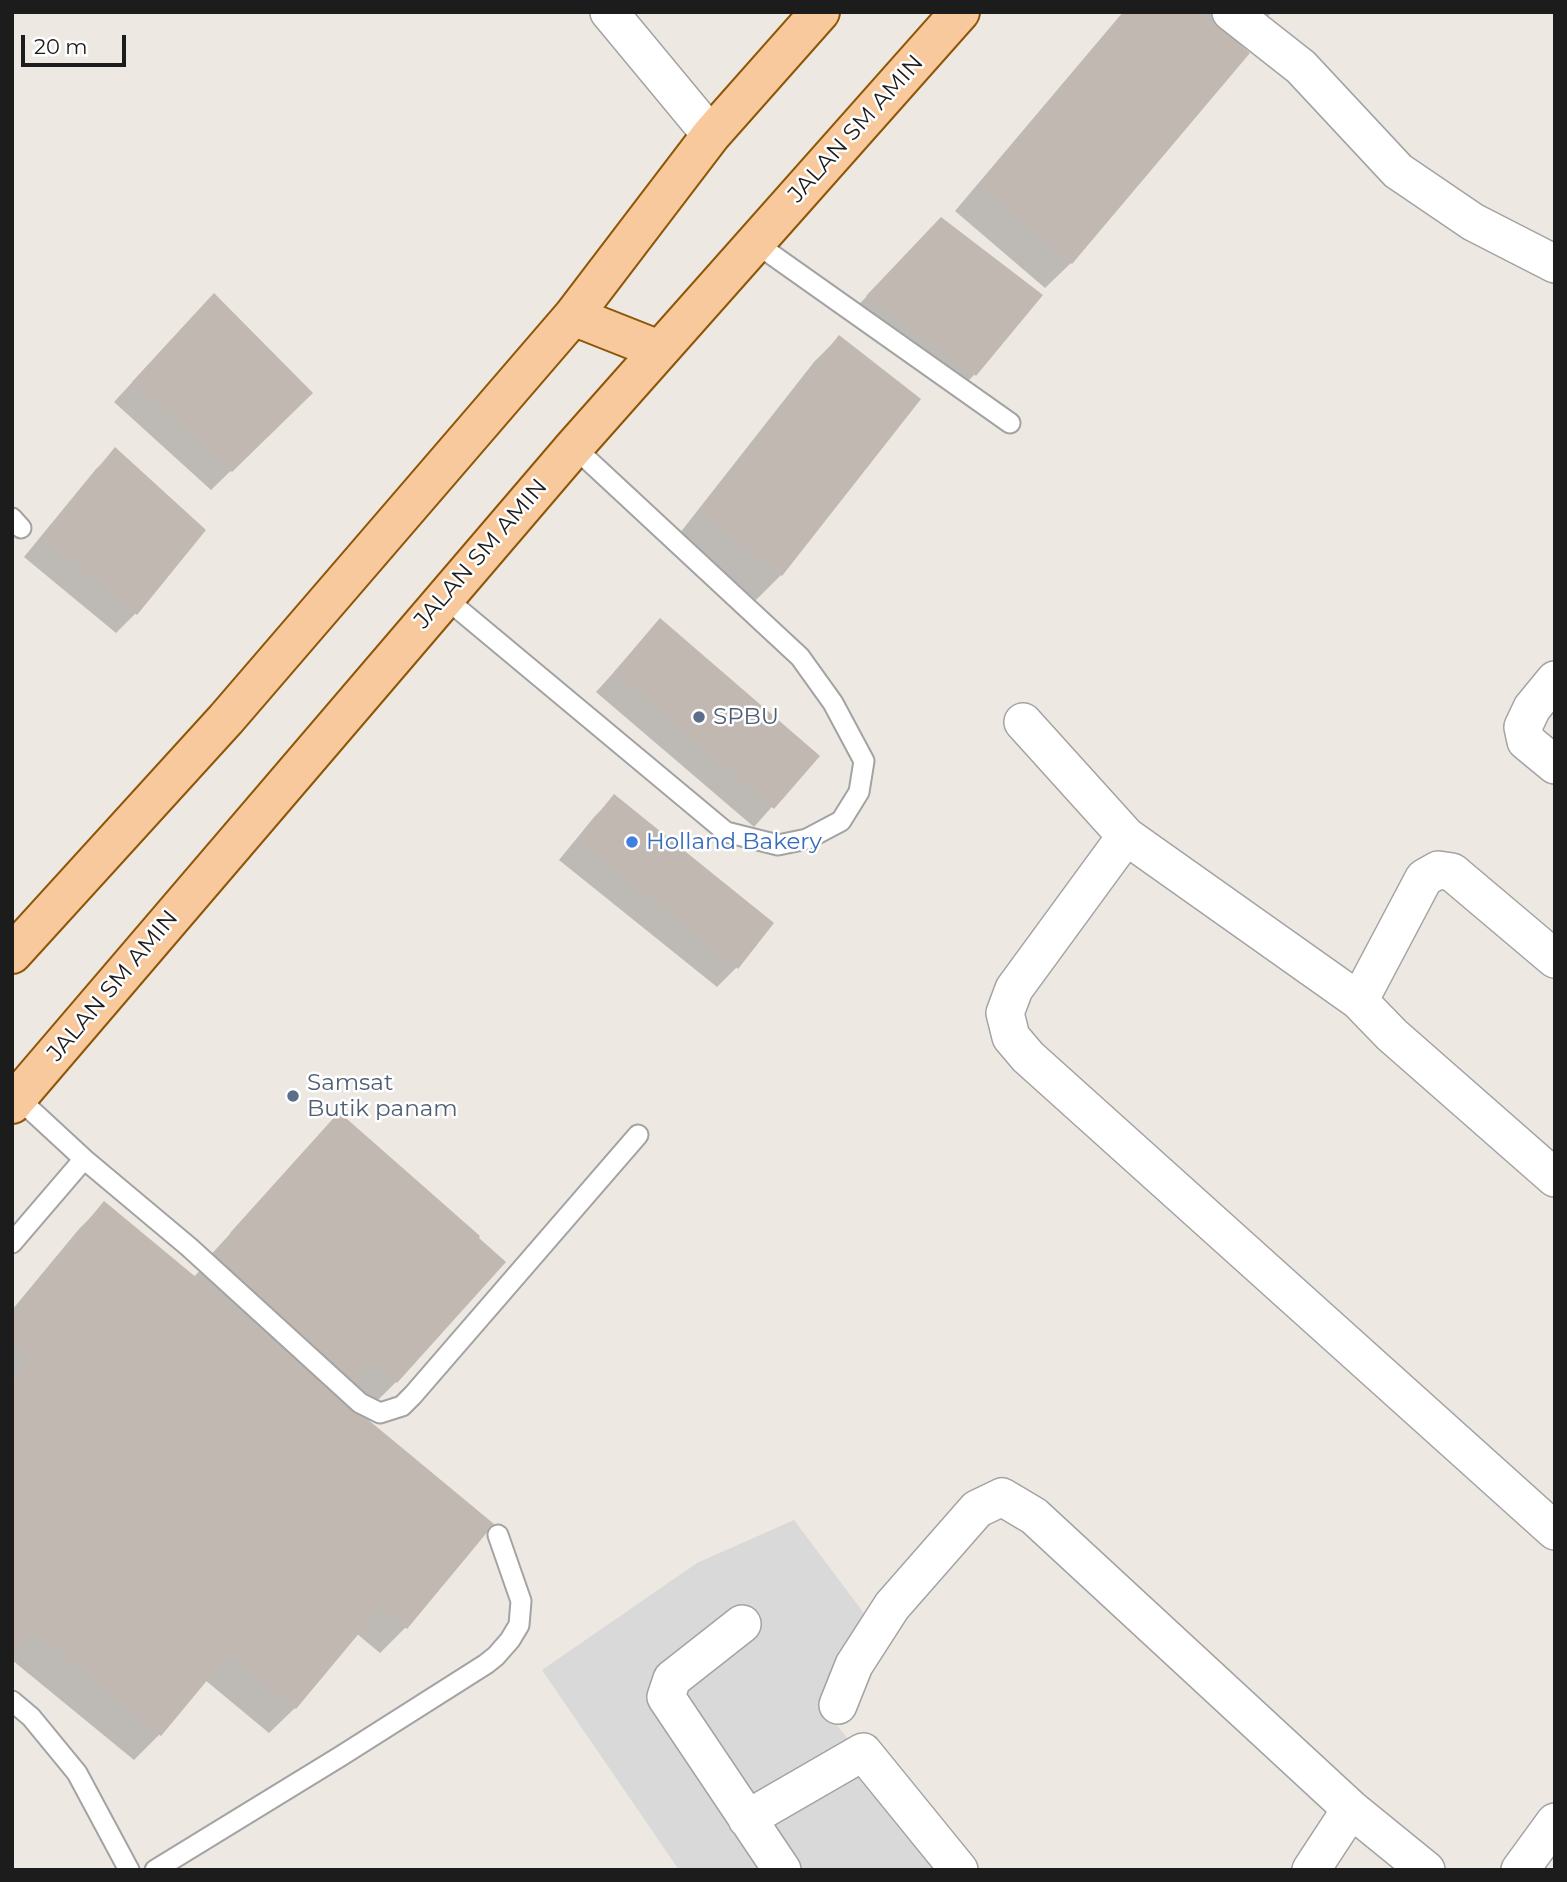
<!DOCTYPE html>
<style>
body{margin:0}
#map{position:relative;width:1567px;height:1882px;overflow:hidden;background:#ede8e2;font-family:Montserrat,sans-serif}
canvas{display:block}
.frame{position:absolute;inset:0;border:14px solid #1c1c1c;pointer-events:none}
.scale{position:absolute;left:21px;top:35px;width:105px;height:32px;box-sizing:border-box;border:4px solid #1c1c1c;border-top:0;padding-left:9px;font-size:21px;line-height:24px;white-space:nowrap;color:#1c1c1c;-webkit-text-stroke:5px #fff;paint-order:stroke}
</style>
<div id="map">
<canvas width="1567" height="1882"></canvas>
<div class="frame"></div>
<div class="scale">20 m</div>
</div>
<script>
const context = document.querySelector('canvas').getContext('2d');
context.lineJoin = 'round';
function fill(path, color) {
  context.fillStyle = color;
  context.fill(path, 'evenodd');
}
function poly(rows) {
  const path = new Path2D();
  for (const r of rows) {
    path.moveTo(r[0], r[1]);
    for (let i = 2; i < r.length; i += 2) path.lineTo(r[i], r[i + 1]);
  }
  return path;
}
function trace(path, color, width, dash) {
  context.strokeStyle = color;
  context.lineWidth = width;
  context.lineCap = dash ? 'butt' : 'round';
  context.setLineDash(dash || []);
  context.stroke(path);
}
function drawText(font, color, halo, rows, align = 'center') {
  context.font = font + ' Montserrat,sans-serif';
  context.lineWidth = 5;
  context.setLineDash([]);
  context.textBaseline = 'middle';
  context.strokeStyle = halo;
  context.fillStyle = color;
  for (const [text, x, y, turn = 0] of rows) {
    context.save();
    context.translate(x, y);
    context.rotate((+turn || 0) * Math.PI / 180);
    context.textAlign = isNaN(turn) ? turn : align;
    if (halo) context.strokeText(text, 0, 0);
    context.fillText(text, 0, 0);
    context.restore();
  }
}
fill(poly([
 [794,1520,881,1636,823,1707,950,1870,679,1870,542,1670,697,1563]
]), '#dad9d9');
fill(poly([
 [1123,12,1272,12,1240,47,1071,263,1045,288,955,211],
 [922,238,974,375,955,394,848,316],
 [195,314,311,393,211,490,114,402],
 [839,337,919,400,781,575,756,600,676,538,814,362],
 [116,450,204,530,135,614,116,633,24,557,96,469],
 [660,621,817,756,754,827,596,692],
 [615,796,772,924,736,968,717,987,559,860,595,816],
 [339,1115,396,1382,371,1407,336,1396,491,1524,405,1628,380,1653,356,1633,295,1708,269,1733,205,1680,159,1735,134,1760,12,1660,12,1310,79,1229,104,1204,194,1277,208,1261,206,1260]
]), '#0003');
fill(poly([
 [1125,12,1202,12,1250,53,1072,264,979,185],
 [941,217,1043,295,976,376,866,296],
 [214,293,313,393,232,472,132,382],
 [839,335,921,399,782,576,700,512],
 [115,447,206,530,137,615,42,537],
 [660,618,820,756,774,809,614,672],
 [614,794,774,923,738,969,577,840],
 [339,1112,480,1236,479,1238,506,1262,397,1383,372,1361,353,1382,211,1259,232,1235,230,1233],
 [104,1201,494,1524,407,1629,381,1607,296,1709,229,1654,161,1736,35,1632,12,1659,12,1381,29,1360,12,1345,12,1313]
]), '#c1b8b2');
const lane = poly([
 [754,242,1010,423],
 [12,518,21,528],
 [444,597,726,832,778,845,807,839,841,821,859,792,864,761,833,703,800,657,574,447],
 [18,1098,84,1159,189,1247,360,1403,380,1413,402,1406,413,1395,638,1135],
 [12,1243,84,1159],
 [12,1701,31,1717,77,1773,129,1870],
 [155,1870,341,1756,486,1664,496,1656,510,1640,519,1625,521,1601,498,1535]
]);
const street = poly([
 [609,12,711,135],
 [1231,12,1301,67,1398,171,1473,222,1555,264],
 [1555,680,1532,708,1523,727,1526,741,1555,765],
 [1023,722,1126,836,1359,1001,1392,1035,1555,1178],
 [1126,836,1014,989,1005,1013,1011,1037,1028,1057,1555,1531],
 [1359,1001,1424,878,1438,870,1452,872,1555,959],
 [742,1624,672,1679,666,1697,782,1870],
 [838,1705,854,1665,892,1606,977,1509,1002,1497,1034,1516,1351,1809,1426,1870],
 [747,1819,863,1752,959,1870],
 [1311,1870,1351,1809],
 [1520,1870,1555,1822]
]);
const primary = poly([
 [573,316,659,350],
 [12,954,226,719,573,316,711,135,820,12],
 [12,1104,574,447,960,12]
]);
trace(lane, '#a3a3a3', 23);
trace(street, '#a3a3a3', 40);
trace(primary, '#8f5605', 42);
trace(lane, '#fff', 19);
trace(street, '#fff', 37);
trace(primary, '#f8c99c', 38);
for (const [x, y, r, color] of [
 [699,717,7,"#5c6f8a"],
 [632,842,7,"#3f7fe0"],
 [293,1096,7,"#5c6f8a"]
]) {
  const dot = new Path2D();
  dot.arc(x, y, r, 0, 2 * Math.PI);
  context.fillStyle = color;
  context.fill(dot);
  trace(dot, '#fff', 2.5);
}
drawText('23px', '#1c1c1c', '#fff', [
 ["JALAN SM AMIN",856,129,-48],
 ["JALAN SM AMIN",481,554,-49],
 ["JALAN SM AMIN",113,986,-50]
]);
drawText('23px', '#4e5e75', '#fff', [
 ["SPBU",713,717],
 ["Samsat",307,1083],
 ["Butik panam",307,1109]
], 'left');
drawText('23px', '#366cbe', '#fff', [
 ["Holland Bakery",646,842]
], 'left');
</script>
